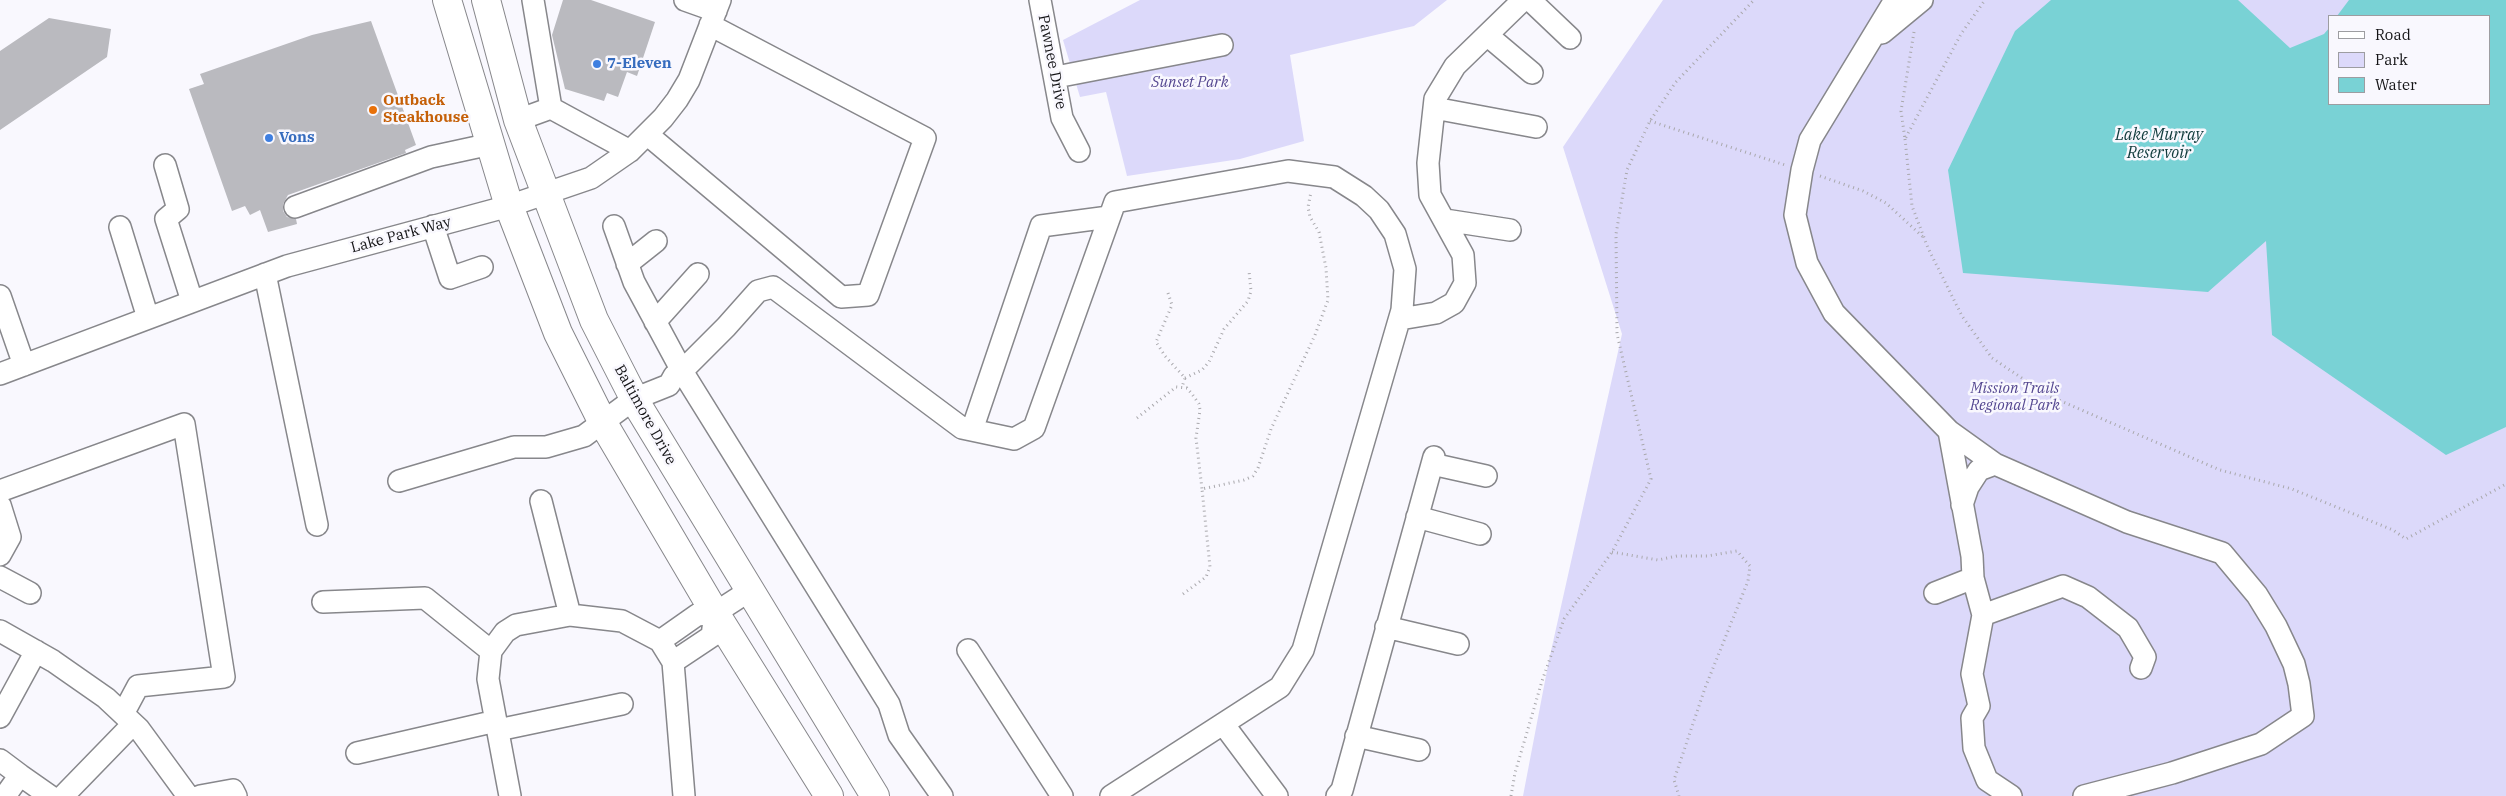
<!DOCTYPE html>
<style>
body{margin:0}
#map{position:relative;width:2506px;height:796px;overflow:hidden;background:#f9f8fe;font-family:"IBM Plex Serif",serif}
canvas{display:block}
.legend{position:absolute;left:2328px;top:15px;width:162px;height:90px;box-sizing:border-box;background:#f9f8fe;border:1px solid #9d9da1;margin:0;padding:6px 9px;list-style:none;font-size:15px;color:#141416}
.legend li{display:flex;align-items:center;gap:10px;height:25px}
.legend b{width:25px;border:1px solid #9d9da1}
</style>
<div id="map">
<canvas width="2506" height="796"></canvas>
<ul class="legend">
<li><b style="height:6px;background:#fff"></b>Road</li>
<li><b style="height:14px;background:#dcd9fa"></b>Park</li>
<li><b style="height:14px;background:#79d2d5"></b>Water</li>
</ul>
</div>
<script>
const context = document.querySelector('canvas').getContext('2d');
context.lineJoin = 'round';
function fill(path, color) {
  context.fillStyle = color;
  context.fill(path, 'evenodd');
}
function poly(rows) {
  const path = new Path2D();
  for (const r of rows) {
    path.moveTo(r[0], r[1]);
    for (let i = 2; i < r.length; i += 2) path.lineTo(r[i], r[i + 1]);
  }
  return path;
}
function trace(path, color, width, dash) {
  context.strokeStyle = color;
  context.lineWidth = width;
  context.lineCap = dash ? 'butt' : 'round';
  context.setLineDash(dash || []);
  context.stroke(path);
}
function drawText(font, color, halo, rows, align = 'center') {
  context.font = font + ' "IBM Plex Serif",serif';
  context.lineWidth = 5;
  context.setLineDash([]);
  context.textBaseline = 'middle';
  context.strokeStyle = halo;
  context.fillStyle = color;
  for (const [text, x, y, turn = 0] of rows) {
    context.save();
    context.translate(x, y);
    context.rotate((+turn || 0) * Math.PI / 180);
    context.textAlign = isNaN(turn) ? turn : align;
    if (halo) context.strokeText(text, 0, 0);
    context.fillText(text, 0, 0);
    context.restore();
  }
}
fill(poly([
 [1140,0,1447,0,1414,26,1290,55,1304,141,1240,159,1127,176,1106,92,1080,97,1063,40],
 [1663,0,2506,0,2506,796,1523,796,1549,660,1622,334,1563,147],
 [2330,16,2490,16,2490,104,2330,104]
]), '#dcd9fa');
fill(poly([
 [2051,0,2238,0,2290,48,2324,34,2330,27,2330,104,2490,104,2490,16,2337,16,2349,0,2506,0,2506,427,2446,455,2272,335,2266,241,2208,292,1963,273,1948,170,2015,31]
]), '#79d2d5');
fill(poly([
 [563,0,591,0,655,22,637,76,627,72,618,97,607,93,604,101,565,89,552,35],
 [49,18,111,29,107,57,0,130,0,51],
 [371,21,416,145,405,150,406,153,288,195,283,204,283,211,287,217,296,219,297,224,268,232,260,210,250,215,245,206,232,211,189,89,204,84,200,74,312,35]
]), '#bababf');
const minor = poly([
 [533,0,551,108],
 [685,0,716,11],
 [1040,0,1062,118,1079,151],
 [1530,0,1570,38],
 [1895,0,1810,140,1802,170,1795,215,1807,263,1834,313,1949,431,1995,464,2127,522,2222,553,2257,595,2276,626,2294,664,2299,684,2303,716,2261,744,2172,773,2084,796],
 [1882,33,1922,0],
 [1487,35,1532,73],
 [1056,77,1222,45],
 [1434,108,1536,127],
 [518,120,551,108,630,151],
 [648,135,841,297,868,295,925,138,710,25],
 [165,165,178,209,166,219,192,301],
 [295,207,431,157,491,144],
 [1445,220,1510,230],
 [433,226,450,278,482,267],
 [120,227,148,318],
 [627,264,656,241],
 [265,274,317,525],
 [0,296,24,365],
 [1400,319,1436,313,1454,303,1465,283,1463,255,1430,195,1428,163,1435,99,1455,66,1523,0],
 [655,322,698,274],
 [0,374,287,266,509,206,591,178,630,151,663,118,677,100,689,80,720,0],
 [972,430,1041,226,1109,217],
 [1949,431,1972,556,1973,578,1983,615,1972,674,1979,706,1972,718,1974,748,1987,780,2011,796],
 [1432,464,1486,476],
 [399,481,514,447,546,447,584,436,634,399,669,385,674,376,682,371,634,282,614,226],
 [0,491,184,424,224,677,138,686,123,714],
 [541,501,570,615],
 [0,505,10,537,0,555],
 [1962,505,1968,487,1979,470,1995,464],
 [1417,517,1480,534],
 [0,577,30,593],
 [1935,593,1973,578],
 [323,602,425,598,491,651],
 [1983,615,2063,586,2088,597,2128,628,2145,657,2141,668],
 [1386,627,1458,644],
 [0,631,53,661,106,698,139,729,188,796],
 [660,641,697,615,715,613,749,591],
 [968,650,1062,796],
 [673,662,712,636,715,613],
 [0,717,36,651],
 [1224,725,1277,796],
 [498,730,622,704],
 [1356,736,1419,750],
 [357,753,496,721],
 [0,760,20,775,5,796],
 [20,775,50,796],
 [63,796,133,724],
 [200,796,233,790,236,796],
 [510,796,488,679,491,651,505,632,516,625,570,615,622,621,660,641,673,662,684,796],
 [942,796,899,735,889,704,682,371,726,327,758,291,773,287,962,428,1014,439,1034,428,1115,202,1288,171,1334,177,1364,196,1379,210,1395,234,1405,269,1402,310,1303,650,1280,687,1111,796],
 [1337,796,1342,790,1434,457]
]);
const major = poly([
 [447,0,509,206,558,333,603,423,715,613,829,796],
 [486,0,518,120,594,320,638,406,875,796]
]);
trace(minor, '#87878b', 24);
trace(major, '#87878b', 30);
trace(poly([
 [1914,32,1901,111,1905,139,1961,34,1985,0],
 [1650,121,1785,165],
 [1905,139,1912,206,1928,248,1962,316,1992,358,2047,395,2220,470,2292,489,2393,530,2406,539,2506,484],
 [1820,176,1863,191,1886,203,1923,237],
 [1168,293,1172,305,1156,342,1165,356,1185,378,1182,387],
 [1185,378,1202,370,1209,362,1224,329,1248,301,1251,291,1249,271],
 [1137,418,1176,387,1187,388,1192,394,1199,404,1200,410,1196,438,1202,489],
 [1612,552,1658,560,1677,556,1707,556,1737,551,1750,566,1748,581,1705,688,1674,780,1679,796],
 [1183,594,1206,577,1210,567,1202,489,1244,480,1253,476,1258,468,1271,429,1315,335,1328,300,1326,268,1319,232,1310,217,1308,207,1311,192],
 [1511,796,1515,773,1542,681,1564,619,1612,552,1651,479,1617,334,1616,234,1627,170,1650,121,1675,83,1754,0]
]), '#a9a8ac', 3, [1, 4]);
trace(minor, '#fff', 21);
trace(major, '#fff', 28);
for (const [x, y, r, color] of [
 [597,64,5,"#3f7fe0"],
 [373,110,5,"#e8710a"],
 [269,138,5,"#3f7fe0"]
]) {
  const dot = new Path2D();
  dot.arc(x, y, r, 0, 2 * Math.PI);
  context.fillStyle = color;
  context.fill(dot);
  trace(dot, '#f9f8fe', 2);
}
drawText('15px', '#141416', '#f9f8fe', [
 ["Pawnee Drive",1052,62,79],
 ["Lake Park Way",401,235,-15],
 ["Baltimore Drive",645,415,61]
]);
drawText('bold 15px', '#366cbe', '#f9f8fe', [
 ["7-Eleven",607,64],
 ["Vons",279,138]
], 'left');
drawText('italic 15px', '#554891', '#f9f8fe', [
 ["Sunset Park",1190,83],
 ["Mission Trails",2015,389],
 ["Regional Park",2015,406]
]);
drawText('bold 15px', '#c56008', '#f9f8fe', [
 ["Outback",383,101],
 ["Steakhouse",383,118]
], 'left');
drawText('italic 16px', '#103b3c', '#f9f8fe', [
 ["Lake Murray",2159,135],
 ["Reservoir",2159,153]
]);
</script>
